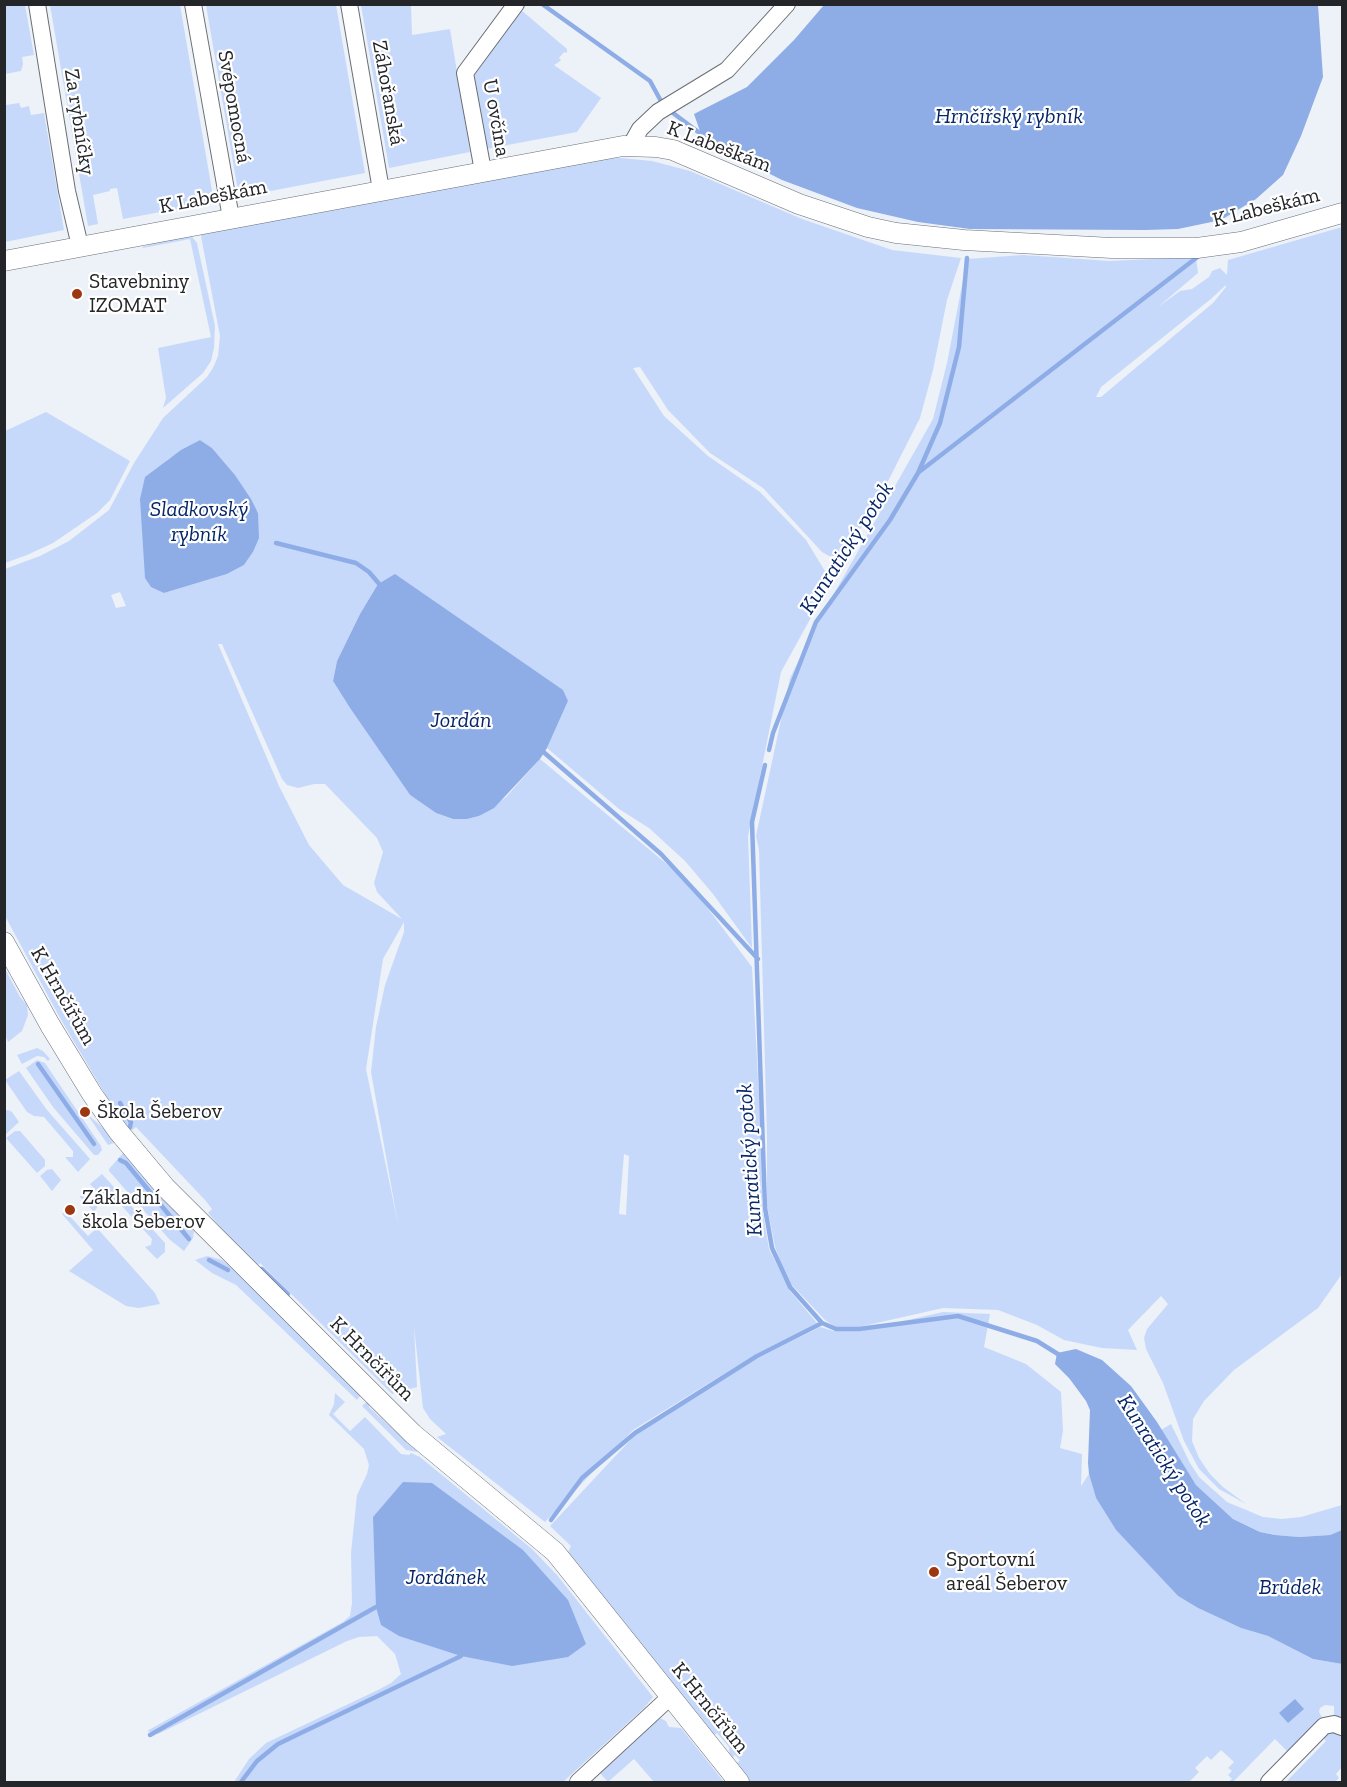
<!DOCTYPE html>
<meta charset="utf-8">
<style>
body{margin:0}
#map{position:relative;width:1347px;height:1787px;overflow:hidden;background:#edf1f8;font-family:"Zilla Slab",serif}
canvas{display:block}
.frame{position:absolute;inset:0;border:6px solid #242528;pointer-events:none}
</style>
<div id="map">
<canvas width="1347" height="1787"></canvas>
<div class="frame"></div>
</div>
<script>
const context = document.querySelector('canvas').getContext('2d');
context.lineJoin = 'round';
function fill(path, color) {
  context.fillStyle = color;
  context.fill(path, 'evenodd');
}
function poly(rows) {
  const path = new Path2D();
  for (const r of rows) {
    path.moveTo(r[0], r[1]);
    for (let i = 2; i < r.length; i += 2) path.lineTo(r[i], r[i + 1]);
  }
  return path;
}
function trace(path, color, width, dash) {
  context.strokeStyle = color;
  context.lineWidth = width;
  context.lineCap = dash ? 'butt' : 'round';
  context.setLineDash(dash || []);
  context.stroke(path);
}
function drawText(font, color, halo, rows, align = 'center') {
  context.font = font + ' "Zilla Slab",serif';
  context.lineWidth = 4.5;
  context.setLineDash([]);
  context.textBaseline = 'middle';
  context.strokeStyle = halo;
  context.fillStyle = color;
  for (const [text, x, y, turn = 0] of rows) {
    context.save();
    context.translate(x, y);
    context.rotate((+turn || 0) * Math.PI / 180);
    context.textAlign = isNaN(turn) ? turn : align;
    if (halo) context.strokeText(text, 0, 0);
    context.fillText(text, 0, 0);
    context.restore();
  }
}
fill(poly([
 [5,4,25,5,34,55,22,57,23,64,21,71,5,74],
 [50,5,180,5,214,202,123,219,117,188,110,189,110,191,93,195,98,224,88,226],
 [206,5,336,5,365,173,239,197],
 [361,5,411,5,412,35,450,29,470,152,389,168],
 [521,10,567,49,567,53,564,52,559,58,561,60,559,62,554,65,601,98,577,132,486,149,474,76],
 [5,98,6,105,19,103,21,108,29,106,31,115,44,113,64,230,5,242],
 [621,158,652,161,690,171,802,219,892,250,961,258,947,300,933,370,920,418,880,497,851,544,837,556,829,556,822,552,763,488,710,453,668,410,640,367,633,368,664,416,708,456,760,492,806,540,831,581,781,672,748,836,752,948,713,894,685,861,649,828,619,809,547,748,568,701,395,575,378,584,360,614,337,661,333,681,350,708,410,795,436,813,453,819,467,819,479,816,506,797,540,759,680,875,694,890,752,967,761,1135,762,1207,769,1249,790,1291,817,1323,756,1354,633,1430,545,1522,437,1437,446,1434,430,1419,423,1408,414,1327,417,1387,392,1394,260,1263,255,1268,208,1213,212,1209,205,1200,136,1127,128,1133,60,1018,5,916,5,569,40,556,69,541,109,510,134,463,163,418,207,377,213,368,218,356,220,336,200,231,582,159],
 [200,440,212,448,235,475,258,513,253,552,244,565,227,574,164,593,145,578,145,565,167,460],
 [120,592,126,606,116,608,111,595],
 [218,644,222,644,282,779,287,785,298,788,314,784,325,784,377,838,383,852,374,883,377,892,402,919,343,885,309,845,279,786],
 [404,922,404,932,385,985,376,1027,371,1072,398,1224,366,1069,383,959],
 [624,1154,629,1156,626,1215,619,1214],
 [1342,227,1342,1274,1318,1308,1234,1370,1204,1401,1193,1419,1192,1441,1199,1458,1210,1474,1223,1487,1246,1504,1219,1489,1199,1469,1184,1441,1163,1383,1146,1349,1144,1338,1147,1329,1168,1304,1161,1296,1128,1330,1137,1350,1102,1348,1064,1340,1037,1325,998,1310,943,1308,859,1327,835,1327,825,1320,793,1286,789,1285,775,1247,767,1206,767,1135,759,850,756,836,790,678,819,620,933,419,947,363,967,259,1023,255,1109,261,1196,257,1198,273,1158,307,1180,291,1192,289,1209,277,1212,271,1220,268,1227,275,1228,260],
 [1226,285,1226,287,1213,303,1101,397,1096,397,1101,387,1212,298],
 [189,233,197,243,215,326,214,348,211,361,203,373,163,408,166,398,158,348,211,337,190,239,143,248,142,247],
 [46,412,130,461,110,500,97,513,53,543,27,555,5,563,5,431],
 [4,967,20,997,27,1005,28,1015,22,1031,8,1042,5,1035],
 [37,1048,43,1051,50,1059,48,1061,44,1057,37,1056,22,1064,17,1055],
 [37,1060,45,1063,101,1146,102,1150,98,1155,94,1155,53,1107,26,1068],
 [19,1071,47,1110,90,1159,78,1172,65,1157,73,1157,73,1151,44,1117,34,1116,27,1112,5,1080],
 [8,1110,12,1112,19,1122,5,1135,5,1111],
 [87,1114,109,1133,117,1142,108,1145],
 [15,1131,20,1131,45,1160,45,1166,37,1173,6,1138],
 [124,1152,192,1227,194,1232,193,1238,184,1251,169,1239,109,1171,109,1169],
 [52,1169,61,1180,52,1191,40,1176,47,1170],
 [102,1174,165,1243,165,1252,157,1259,145,1247,151,1245,152,1239,121,1205,105,1202,90,1184],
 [84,1190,97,1205,97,1208,94,1212,80,1197],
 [65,1211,88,1236,97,1228,155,1293,160,1304,139,1308,126,1306,69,1271,93,1250,62,1214],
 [207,1256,222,1260,243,1277,361,1395,357,1400,236,1285,212,1273,195,1260],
 [943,1312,990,1314,984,1347,1026,1364,1061,1392,1063,1431,1060,1448,1082,1454,1081,1486,1089,1474,1096,1498,1116,1530,1178,1596,1198,1608,1241,1628,1268,1636,1313,1659,1342,1664,1342,1718,1334,1717,1334,1706,1325,1705,1320,1708,1319,1712,1323,1719,1288,1752,1275,1739,1233,1782,1228,1782,1232,1779,1228,1775,1232,1771,1228,1768,1234,1762,1221,1750,1211,1760,1207,1756,1195,1768,1199,1772,1189,1782,748,1782,735,1765,740,1760,735,1755,730,1760,729,1747,717,1733,712,1737,588,1580,568,1552,571,1546,550,1526,636,1434,758,1358,820,1327,834,1331,860,1331],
 [335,1393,345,1402,333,1414,350,1431,365,1417,401,1454,409,1455,411,1453,420,1457,532,1549,557,1575,653,1697,644,1708,563,1782,234,1782,249,1759,266,1743,378,1690,391,1683,401,1674,395,1654,377,1636,359,1637,347,1641,158,1734,147,1731,343,1622,350,1616,352,1603,351,1553,357,1495,367,1474,369,1465,364,1449,329,1415,334,1404],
 [370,1402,369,1407,418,1452,406,1450,362,1406,365,1403],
 [1171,1424,1190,1463,1199,1477,1227,1502,1263,1517,1282,1519,1301,1517,1342,1505,1342,1530,1330,1535,1299,1537,1275,1535,1260,1532,1233,1519,1196,1485,1177,1457,1161,1430],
 [660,1718,666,1721,669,1727,681,1728,724,1782,654,1782,634,1759,608,1782,598,1771],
 [1329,1730,1342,1733,1342,1767,1336,1774,1339,1778,1335,1782,1286,1782,1326,1741,1322,1736]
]), '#c7d9fa');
fill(poly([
 [824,5,1318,5,1323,77,1301,136,1283,175,1256,199,1221,220,1178,229,1145,230,970,229,918,222,857,208,782,180,724,151,701,134,694,114,747,87,794,40],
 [200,440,212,448,235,475,251,499,258,513,259,538,253,552,244,565,227,574,164,593,151,587,145,578,140,499,145,477,181,450],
 [395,574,563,690,568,701,547,748,540,759,494,808,479,816,467,819,453,819,436,813,410,795,350,708,333,681,337,661,360,614,378,584],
 [1076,1349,1102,1360,1131,1386,1157,1422,1196,1485,1233,1519,1260,1532,1275,1535,1299,1537,1330,1535,1342,1530,1342,1664,1313,1659,1268,1636,1241,1628,1198,1608,1178,1596,1116,1530,1096,1498,1089,1474,1088,1463,1090,1410,1086,1401,1069,1378,1055,1364,1057,1353],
 [403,1482,432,1483,523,1550,568,1600,586,1644,568,1657,512,1666,461,1656,399,1636,381,1625,376,1607,373,1517],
 [1295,1699,1304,1709,1288,1723,1279,1713]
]), '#8eade7');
trace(poly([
 [542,4,650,81,662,103],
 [669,110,701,134,706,133],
 [919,472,1200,255],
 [276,543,356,563,369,572,381,586],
 [540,749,661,854,758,959],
 [769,750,773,733,816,622,890,520,918,473,940,423,959,347,967,258],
 [765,765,752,822,765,1208,772,1248,790,1287,822,1323,836,1329,859,1329,958,1316,1037,1341,1061,1356],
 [38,1064,94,1144],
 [120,1103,131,1122,130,1127],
 [120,1160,126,1163,189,1239],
 [209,1260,228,1270],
 [259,1269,262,1269,288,1294],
 [551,1520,582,1478,635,1433,757,1356,822,1323],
 [150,1735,376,1607],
 [241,1782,257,1761,278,1744,461,1656]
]), '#8eade7', 4.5);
const minor = poly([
 [37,4,67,191,80,246],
 [193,4,231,218],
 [349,4,381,190],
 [631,145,640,129,658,112,727,70,787,4],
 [483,171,465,73,516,4],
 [578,1782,670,1697],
 [1269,1782,1324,1726,1334,1724,1342,1727]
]);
const tertiary = poly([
 [4,261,623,146,656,147,673,150,799,204,868,227,896,233,964,240,1112,248,1197,248,1241,242,1342,213],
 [4,942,50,1025,92,1094,118,1131,165,1187,413,1434,555,1552,739,1782]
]);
trace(minor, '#6b6f75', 18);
trace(tertiary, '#6b6f75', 21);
trace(minor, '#fff', 16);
trace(tertiary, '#fff', 20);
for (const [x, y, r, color] of [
 [77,294,6,"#9d3710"],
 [85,1112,6,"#9d3710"],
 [70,1210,6,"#9d3710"],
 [934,1572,6,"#9d3710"]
]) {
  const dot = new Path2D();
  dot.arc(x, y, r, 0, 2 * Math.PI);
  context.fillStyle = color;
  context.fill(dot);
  trace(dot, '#fff', 2);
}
drawText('21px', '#242528', '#fff', [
 ["Záhořanská",388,93,80],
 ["Svépomocná",234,107,80],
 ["U ovčína",496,118,80],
 ["Za rybníčky",79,122,81],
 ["K Labeškám",719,147,21],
 ["K Labeškám",213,197,-11],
 ["K Labeškám",1266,208,-14],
 ["K Hrnčířům",63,996,60],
 ["K Hrnčířům",372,1359,45],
 ["K Hrnčířům",710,1708,51]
]);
drawText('21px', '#242528', '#fff', [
 ["Stavebniny",89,282],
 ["IZOMAT",89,306],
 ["Škola Šeberov",97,1112],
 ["Základní",82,1198],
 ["škola Šeberov",82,1222],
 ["Sportovní",946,1560],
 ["areál Šeberov",946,1584]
], 'left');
drawText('italic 22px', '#072668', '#fff', [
 ["Hrnčířský rybník",1009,117],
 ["Sladkovský",199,510],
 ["rybník",199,535],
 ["Kunratický potok",847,548,-57],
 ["Jordán",461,721],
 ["Kunratický potok",750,1160,-94],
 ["Kunratický potok",1164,1461,57],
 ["Jordánek",446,1578],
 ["Brůdek",1290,1588]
]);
</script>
